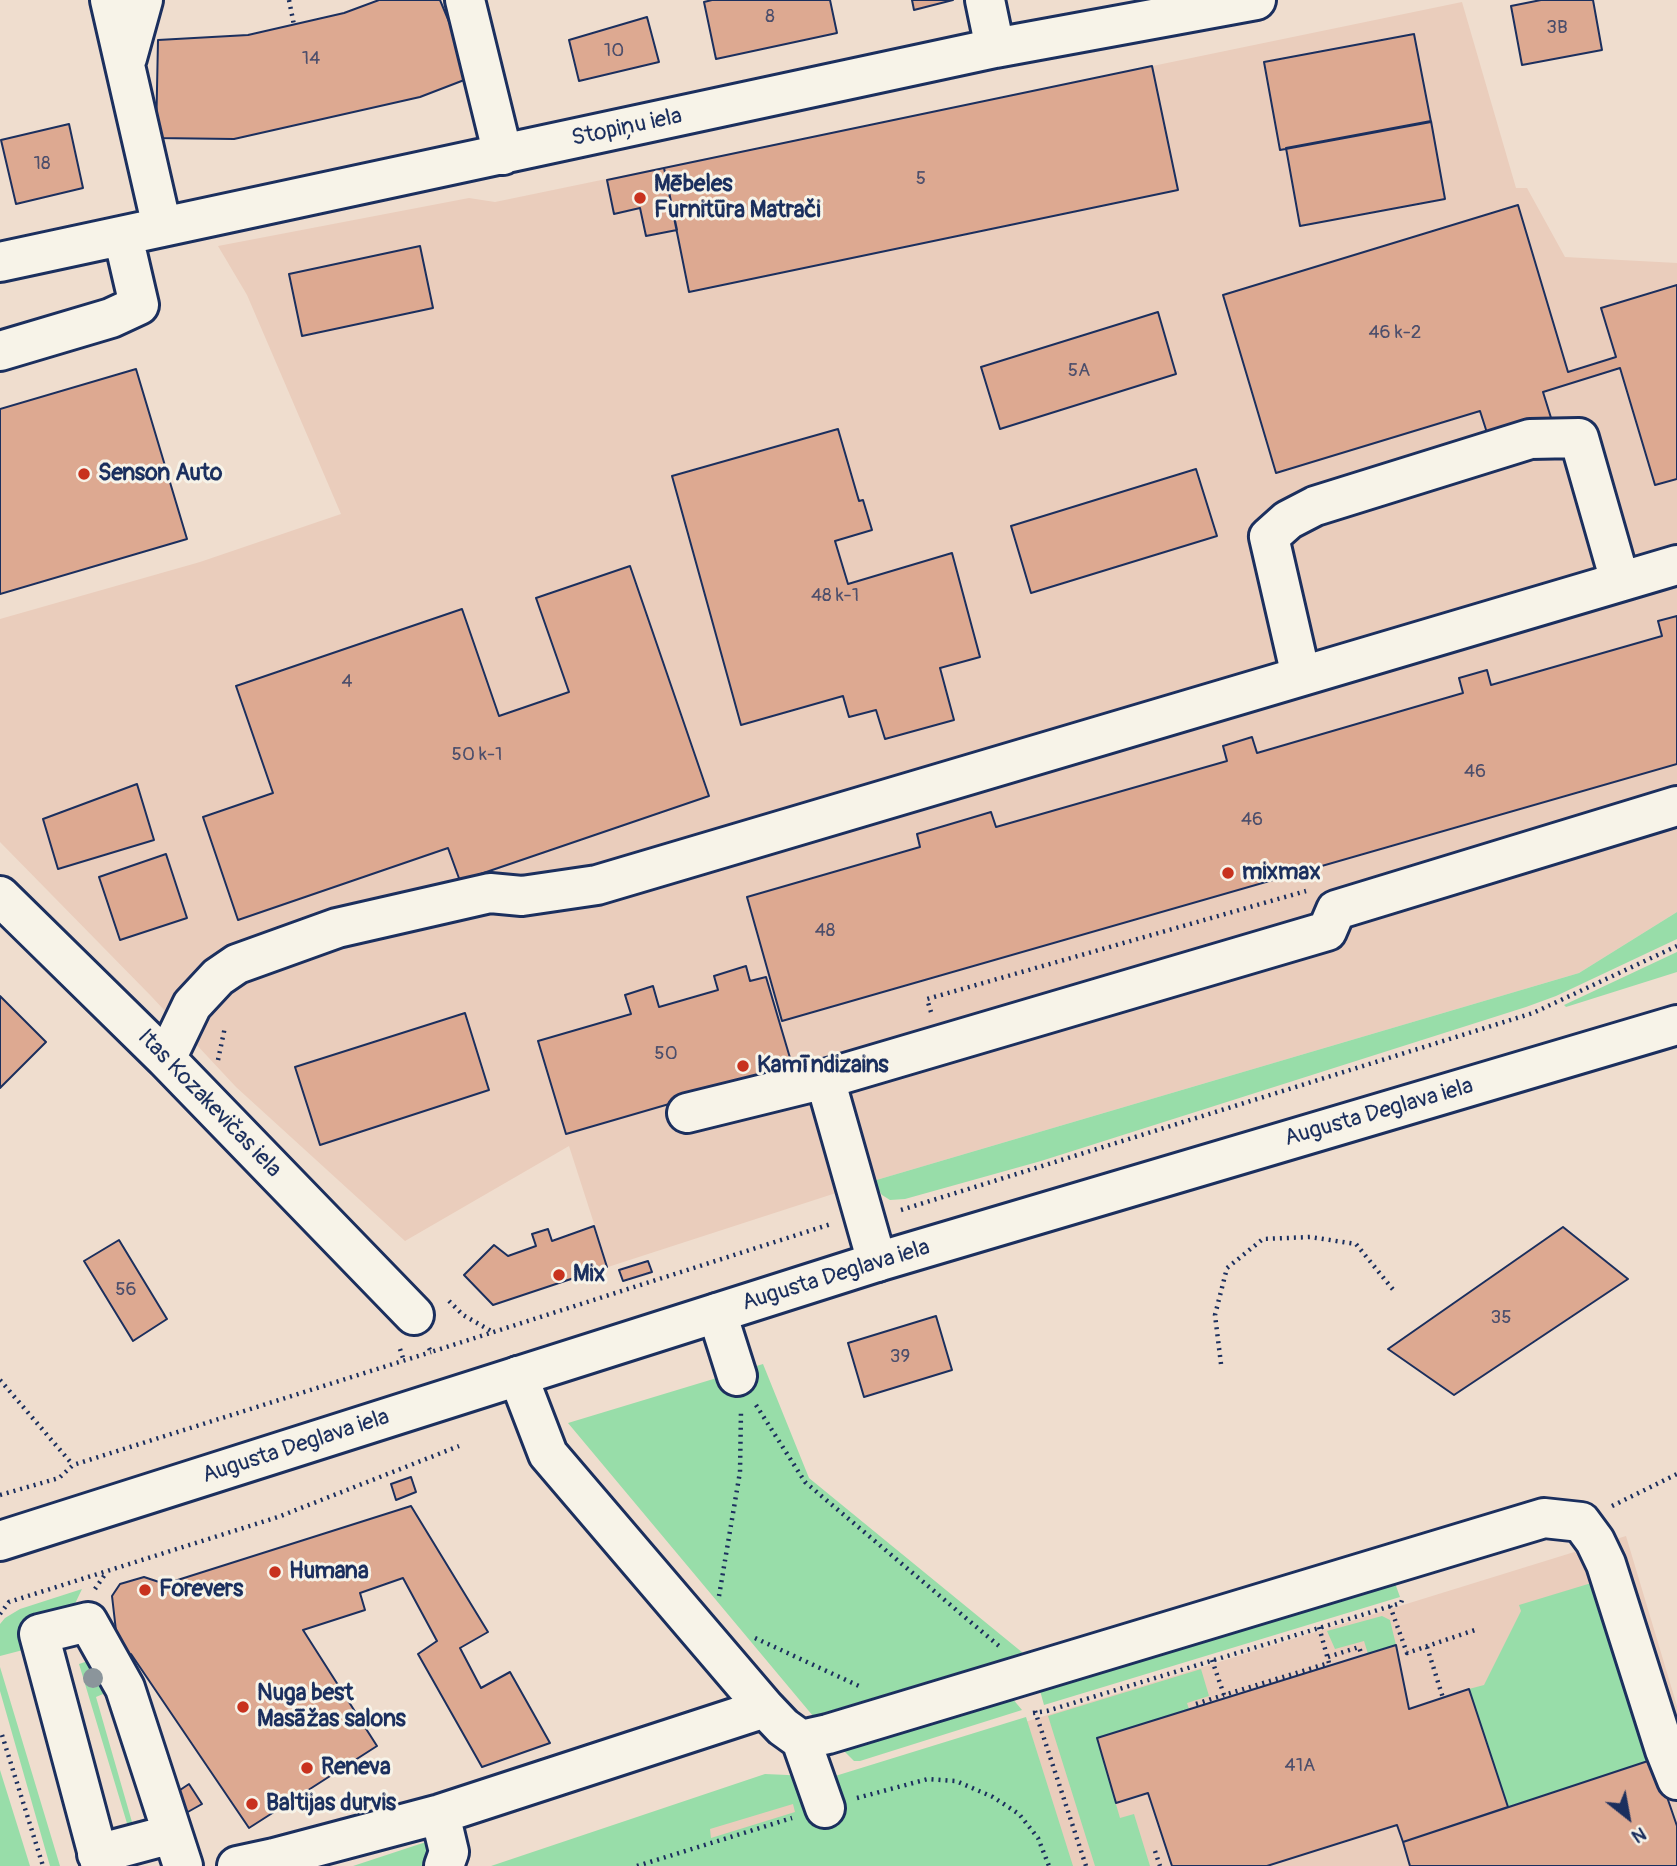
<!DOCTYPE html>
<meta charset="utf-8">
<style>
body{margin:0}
#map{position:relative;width:1677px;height:1866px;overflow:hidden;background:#efddce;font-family:Pangolin,sans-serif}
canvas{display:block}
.north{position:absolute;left:1593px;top:1782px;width:70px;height:70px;-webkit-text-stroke:5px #f7f3e8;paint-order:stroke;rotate:149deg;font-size:19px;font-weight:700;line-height:28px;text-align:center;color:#1b2f5e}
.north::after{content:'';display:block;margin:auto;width:24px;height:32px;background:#1b2f5e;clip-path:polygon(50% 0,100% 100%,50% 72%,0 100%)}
</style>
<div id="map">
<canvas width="1677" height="1866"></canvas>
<div class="north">N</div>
</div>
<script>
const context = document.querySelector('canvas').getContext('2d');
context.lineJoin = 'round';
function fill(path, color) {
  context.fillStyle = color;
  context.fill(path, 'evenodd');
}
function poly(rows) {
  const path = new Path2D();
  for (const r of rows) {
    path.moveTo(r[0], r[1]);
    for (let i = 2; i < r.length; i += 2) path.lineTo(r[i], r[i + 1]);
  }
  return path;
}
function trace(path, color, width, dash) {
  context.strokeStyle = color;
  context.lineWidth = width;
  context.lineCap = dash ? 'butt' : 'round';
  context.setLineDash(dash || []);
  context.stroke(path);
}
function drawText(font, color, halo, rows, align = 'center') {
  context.font = font + ' Pangolin,sans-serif';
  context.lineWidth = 6;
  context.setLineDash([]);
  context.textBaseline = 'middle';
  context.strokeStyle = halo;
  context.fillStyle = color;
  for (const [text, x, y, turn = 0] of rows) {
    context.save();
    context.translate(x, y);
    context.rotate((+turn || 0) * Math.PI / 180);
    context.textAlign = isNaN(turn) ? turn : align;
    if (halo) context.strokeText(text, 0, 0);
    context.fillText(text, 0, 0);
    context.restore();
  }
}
fill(poly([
 [1462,2,1516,188,1527,188,1565,257,1677,263,1677,912,1579,973,873,1181,608,1267,569,1146,405,1241,236,1087,151,996,0,842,0,619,200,562,341,514,247,295,218,246,469,198,495,202],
 [1626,1536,1677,1706,1677,1866,549,1866,828,1783]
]), '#eacdbc');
fill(poly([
 [1677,912,1677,939,1556,996,1526,1007,1041,1161,905,1199,890,1200,882,1195,873,1181,1579,973],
 [1677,952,1677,972,1566,1007,1564,1005],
 [763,1364,809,1478,1023,1653,813,1716,568,1423],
 [1391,1572,1400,1597,1044,1705,1037,1680],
 [1598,1581,1654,1759,1508,1807,1469,1689,1484,1685,1521,1611,1519,1605],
 [82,1589,71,1612,29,1622,20,1637,23,1650,0,1656,0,1624,5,1618,20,1609],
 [1382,1616,1390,1620,1396,1645,1368,1654,1364,1641,1335,1649,1327,1631],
 [91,1660,110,1691,96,1697,134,1829,129,1830,79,1664],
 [0,1667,60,1866,50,1866,0,1691],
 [1201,1669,1209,1696,1187,1703,1189,1709,1097,1739,1120,1818,1134,1814,1150,1866,1095,1866,1048,1716],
 [1012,1698,1022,1710,860,1761,854,1761,836,1743],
 [1026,1717,1073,1866,491,1866,765,1774,832,1777],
 [793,1804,795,1812,711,1838,710,1829],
 [0,1770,30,1866,0,1866],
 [438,1838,429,1866,353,1866]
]), '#98dda9');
const building = poly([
 [379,0,440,0,472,77,420,97,234,139,156,138,158,40,248,35,344,13,379,0],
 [712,0,830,0,837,33,716,59,704,2,712,0],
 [912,0,953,0,914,10,912,0],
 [1541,0,1593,0,1602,50,1522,65,1511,6,1541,0],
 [647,17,659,62,579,81,569,40,647,17],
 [1414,34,1431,122,1280,150,1264,62,1414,34],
 [1152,66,1178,190,689,292,664,168,1152,66],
 [1431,121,1445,199,1300,226,1286,148,1431,121],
 [69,124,83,188,16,204,1,140,69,124],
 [664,168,677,230,646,236,640,208,614,214,607,180,664,168],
 [1518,205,1568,372,1616,357,1601,308,1677,285,1677,479,1655,485,1620,368,1543,392,1552,421,1489,439,1480,411,1276,473,1223,295,1518,205],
 [420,246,433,308,302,336,289,274,420,246],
 [1158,312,1176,374,1000,429,981,367,1158,312],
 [136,369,187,539,0,594,0,409,136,369],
 [838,429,859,501,863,500,872,530,835,541,848,584,952,553,980,657,940,668,954,720,885,739,876,710,849,717,843,696,741,725,672,476,838,429],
 [1196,469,1217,536,1031,593,1011,526,1196,469],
 [630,566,709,796,460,881,448,848,238,920,203,817,273,793,236,686,462,609,499,716,569,692,536,598,630,566],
 [1677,616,1677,764,782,1021,747,897,920,847,917,834,991,812,996,827,1227,761,1223,746,1252,737,1257,753,1463,693,1459,678,1487,670,1491,685,1662,636,1658,621,1677,616],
 [137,784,154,840,58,869,43,819,137,784],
 [166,854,187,918,120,940,99,877,166,854],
 [746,966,750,981,766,977,793,1068,566,1134,538,1041,631,1014,625,995,653,986,659,1007,718,990,714,976,746,966],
 [0,996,46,1042,0,1088,0,996],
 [465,1013,489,1090,320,1145,295,1067,465,1013],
 [594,1226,607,1267,493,1305,464,1275,494,1245,508,1256,536,1246,532,1234,548,1229,552,1241,594,1226],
 [1563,1227,1628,1279,1454,1395,1388,1349,1563,1227],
 [119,1240,167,1319,133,1341,84,1261,119,1240],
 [648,1261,652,1272,623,1281,619,1270,648,1261],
 [936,1316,952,1370,864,1397,848,1343,936,1316],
 [411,1477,416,1492,396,1500,391,1484,411,1477],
 [411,1506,488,1632,460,1648,481,1688,510,1672,550,1743,482,1767,418,1654,437,1641,403,1578,360,1593,365,1610,303,1630,377,1746,249,1828,131,1654,119,1657,112,1596,120,1584,144,1577,165,1584,411,1506],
 [1396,1645,1409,1709,1469,1689,1508,1807,1403,1842,1397,1825,1267,1866,1172,1866,1148,1793,1116,1803,1097,1738,1396,1645],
 [1654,1759,1677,1826,1677,1866,1410,1866,1403,1842,1654,1759],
 [189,1784,202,1804,186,1813,174,1794,189,1784]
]);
fill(building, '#dda991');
trace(building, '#1b2f5e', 2);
const minor = poly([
 [110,0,162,227],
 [465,0,503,155],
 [985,0,995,48],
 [127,58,143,0],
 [0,262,995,48,1256,0],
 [0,351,111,318,139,305,123,236],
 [1301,676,1269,537,1288,520,1315,506,1530,439,1579,438,1620,581],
 [0,896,166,1059,414,1315],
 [166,1059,192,1005,218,977,237,964,337,928,490,893,522,896,597,885,1677,565],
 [687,1113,825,1079],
 [877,1262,825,1079,1327,931,1336,910,1677,806],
 [717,1313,737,1376],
 [518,1376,548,1454,765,1708,783,1727,801,1740,828,1734,1544,1518,1581,1522,1595,1541,1606,1564,1665,1750,1677,1780],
 [801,1740,825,1808],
 [440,1814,449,1852,444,1866],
 [97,1854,172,1834],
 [101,1866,39,1634,88,1622,125,1688,183,1866],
 [237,1866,274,1858,440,1814,765,1708]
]);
const major = poly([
 [0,1541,877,1262,1677,1025]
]);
trace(minor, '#1b2f5e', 44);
trace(major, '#1b2f5e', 44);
trace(poly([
 [289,0,294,25],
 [931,1012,927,999,1306,891],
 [218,1060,225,1027],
 [901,1210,1533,1013,1677,946],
 [449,1301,463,1315,493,1332],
 [429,1348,431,1352,831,1224],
 [400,1349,404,1361],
 [1221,1364,1215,1315,1227,1268,1263,1239,1310,1237,1356,1244,1395,1292],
 [0,1380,73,1465],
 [756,1405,805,1482,999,1646],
 [0,1495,59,1478,73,1465,431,1352],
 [1612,1506,1677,1474],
 [95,1589,106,1573],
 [719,1596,740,1472,741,1411],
 [1390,1606,1407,1653,1475,1630],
 [0,1614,9,1602,278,1517,459,1446],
 [755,1638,859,1686],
 [1427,1647,1443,1698],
 [1328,1657,1359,1647,1362,1656],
 [1212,1660,1224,1695,1329,1663,1319,1627],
 [1196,1704,1224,1695],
 [1035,1711,1086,1866],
 [1033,1713,1047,1711,1401,1603,1403,1597],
 [2,1735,43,1866],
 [857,1798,928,1779,956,1781,993,1797,1019,1814,1038,1838,1049,1866],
 [1155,1851,1160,1866],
 [637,1866,792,1818]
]), '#1b2f5e', 4.5, [2, 5]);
trace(minor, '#f7f3e8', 38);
trace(major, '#f7f3e8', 38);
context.fillStyle = '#8b959b';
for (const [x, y] of [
 [93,1678]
]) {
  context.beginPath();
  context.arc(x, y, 10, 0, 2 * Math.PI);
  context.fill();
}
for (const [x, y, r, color] of [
 [640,198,7,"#c8321e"],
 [84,474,7,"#c8321e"],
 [1228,873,7,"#c8321e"],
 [743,1066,7,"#c8321e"],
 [559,1275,7,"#c8321e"],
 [275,1572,7,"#c8321e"],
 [145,1590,7,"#c8321e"],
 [243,1707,7,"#c8321e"],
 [307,1768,7,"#c8321e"],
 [252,1804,7,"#c8321e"]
]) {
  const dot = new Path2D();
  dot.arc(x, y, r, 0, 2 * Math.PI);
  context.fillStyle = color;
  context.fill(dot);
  trace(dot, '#f7f3e8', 2.5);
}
drawText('19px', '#4c4e6b', null, [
 ["8",770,17],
 ["3B",1557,28],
 ["10",614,51],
 ["14",311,59],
 ["18",42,164],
 ["5",921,179],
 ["46 k-2",1395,333],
 ["5A",1079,371],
 ["48 k-1",835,596],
 ["4",347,682],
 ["50 k-1",477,755],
 ["46",1475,772],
 ["46",1252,820],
 ["48",825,931],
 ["50",666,1054],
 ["56",126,1290],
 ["35",1501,1318],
 ["39",900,1357],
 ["41A",1300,1766]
]);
drawText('23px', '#1b2f5e', '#f7f3e8', [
 ["Stopiņu iela",627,128,-12],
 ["Itas Kozakevičas iela",209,1104,46],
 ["Augusta Deglava iela",1379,1113,-16],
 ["Augusta Deglava iela",836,1276,-17],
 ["Augusta Deglava iela",296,1447,-18]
]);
drawText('bold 23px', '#1b2f5e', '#f7f3e8', [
 ["Mēbeles",654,185],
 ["Furnitūra Matrači",654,211],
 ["Senson Auto",98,474],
 ["mixmax",1242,873],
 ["Kamīndizains",757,1066],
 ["Mix",573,1275],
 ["Humana",289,1572],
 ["Forevers",159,1590],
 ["Nuga best",257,1694],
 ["Masāžas salons",257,1720],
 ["Reneva",321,1768],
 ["Baltijas durvis",266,1804]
], 'left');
</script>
